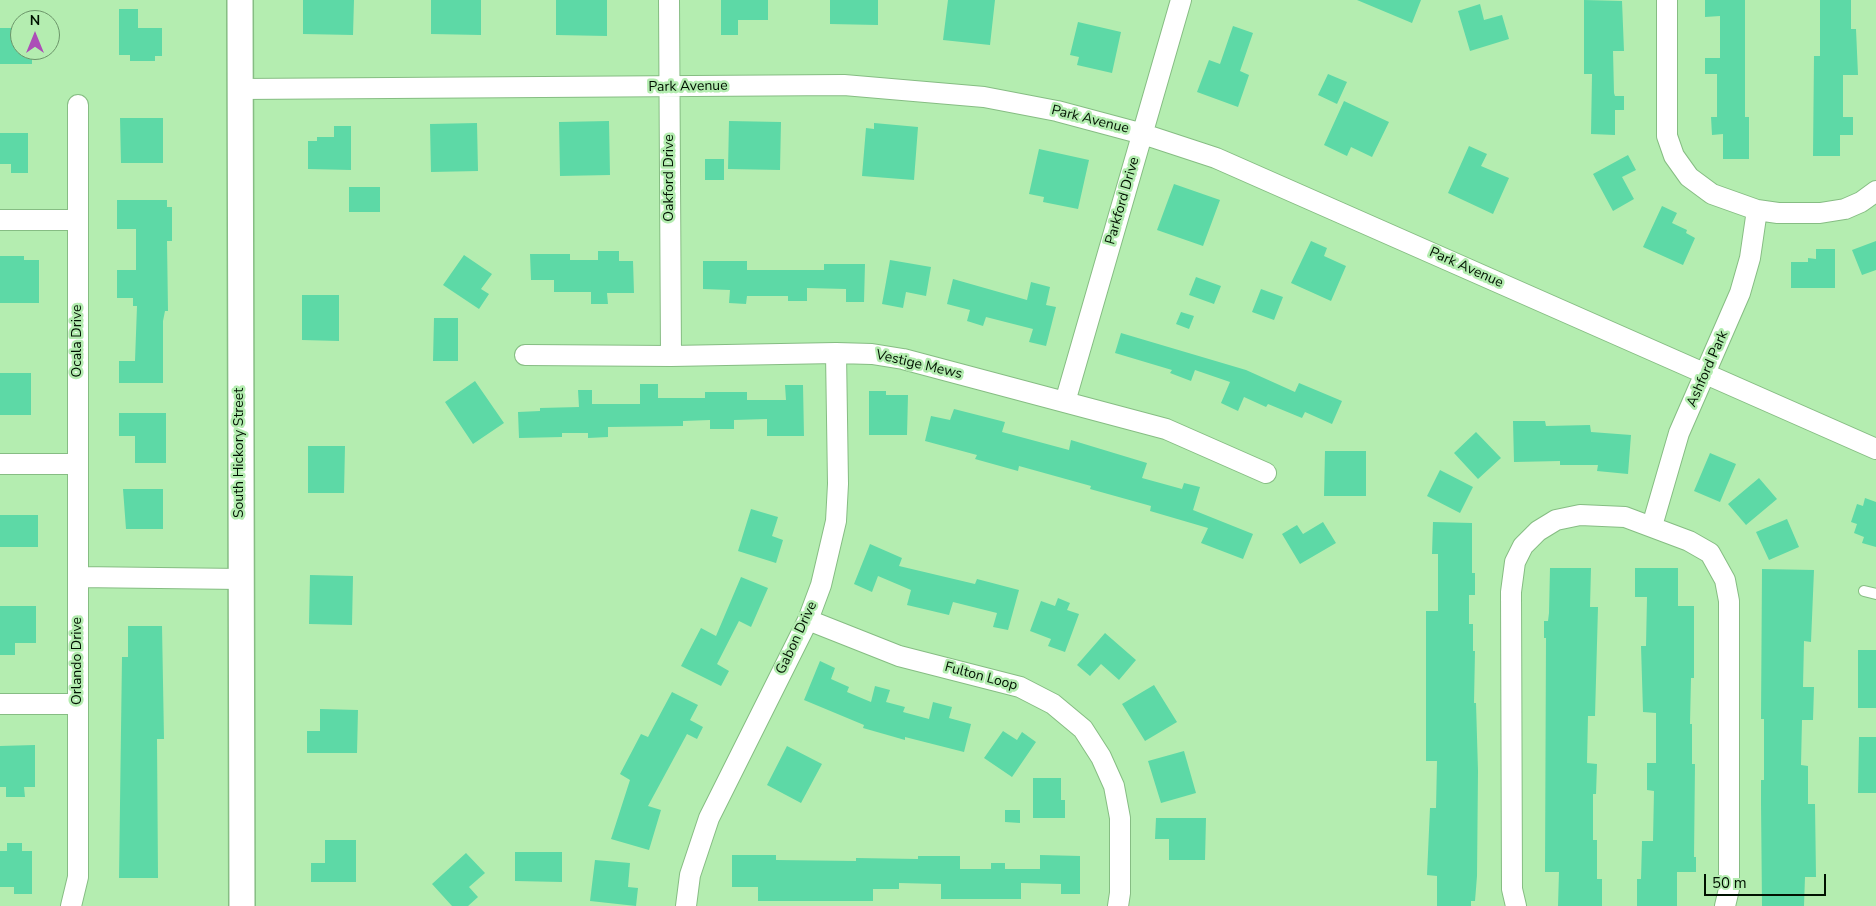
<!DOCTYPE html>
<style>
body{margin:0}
#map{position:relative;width:1876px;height:906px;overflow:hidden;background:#b4edb0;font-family:"Nunito Sans",sans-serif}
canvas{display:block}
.north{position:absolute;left:10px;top:10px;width:50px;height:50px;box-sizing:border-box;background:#b4edb0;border:1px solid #6c956a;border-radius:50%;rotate:0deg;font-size:14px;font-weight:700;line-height:20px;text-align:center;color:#001101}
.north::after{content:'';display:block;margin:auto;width:18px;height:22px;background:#ac4eb7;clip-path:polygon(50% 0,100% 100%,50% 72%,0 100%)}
.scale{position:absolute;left:1704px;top:874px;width:122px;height:22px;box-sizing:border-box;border:2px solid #001101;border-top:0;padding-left:6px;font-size:15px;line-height:18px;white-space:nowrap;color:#001101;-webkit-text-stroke:4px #b4edb0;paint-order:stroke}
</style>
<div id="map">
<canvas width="1876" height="906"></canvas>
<div class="north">N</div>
<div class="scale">50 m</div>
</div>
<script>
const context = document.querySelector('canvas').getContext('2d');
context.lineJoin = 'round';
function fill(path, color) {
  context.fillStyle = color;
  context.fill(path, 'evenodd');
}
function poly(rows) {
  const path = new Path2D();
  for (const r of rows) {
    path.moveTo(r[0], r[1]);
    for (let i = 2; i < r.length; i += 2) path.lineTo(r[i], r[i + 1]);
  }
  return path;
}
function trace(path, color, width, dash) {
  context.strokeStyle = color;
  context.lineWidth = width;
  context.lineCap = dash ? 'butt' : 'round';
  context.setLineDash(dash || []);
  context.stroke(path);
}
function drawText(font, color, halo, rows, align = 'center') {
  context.font = font + ' "Nunito Sans",sans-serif';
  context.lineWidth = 5;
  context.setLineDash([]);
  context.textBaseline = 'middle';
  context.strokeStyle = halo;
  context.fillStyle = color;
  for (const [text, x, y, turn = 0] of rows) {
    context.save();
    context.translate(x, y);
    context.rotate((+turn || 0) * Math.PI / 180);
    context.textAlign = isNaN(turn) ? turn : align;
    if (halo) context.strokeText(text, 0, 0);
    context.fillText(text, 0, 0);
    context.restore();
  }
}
fill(poly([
 [303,0,354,0,353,35,303,34],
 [431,0,481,0,481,35,431,34],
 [556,0,607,0,607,36,556,35],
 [721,0,768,0,768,20,738,20,738,35,721,35],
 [830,0,878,0,878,25,830,24],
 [948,0,995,0,990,45,943,40],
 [1357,0,1421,0,1412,23],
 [1584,0,1622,1,1624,51,1613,51,1614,93,1615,96,1624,96,1624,110,1615,110,1615,135,1591,134,1592,74,1584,74],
 [1705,0,1745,0,1745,117,1749,117,1749,159,1723,159,1723,134,1712,135,1711,117,1717,117,1717,74,1705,74,1705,58,1720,58,1720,16,1705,17],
 [1820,0,1851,0,1851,29,1856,29,1858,75,1843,75,1843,117,1853,117,1853,135,1840,135,1840,156,1813,156,1814,56,1820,56],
 [1480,4,1484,20,1502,15,1509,39,1470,51,1458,11],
 [119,9,138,9,138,28,162,28,162,56,155,56,155,61,130,61,130,55,119,55],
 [1078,22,1121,32,1112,73,1077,65,1079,57,1070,55],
 [1233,26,1253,33,1240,71,1249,75,1238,107,1197,92,1209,60,1220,64],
 [0,28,20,28,20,50,32,50,32,64,0,64],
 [1328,74,1347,82,1337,104,1318,95],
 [1344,101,1389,122,1372,157,1351,147,1347,156,1324,145],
 [120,118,163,118,163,163,121,163],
 [609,121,610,175,560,176,559,122],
 [729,121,781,122,780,170,728,169],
 [477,123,478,171,431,172,430,124],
 [874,123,918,127,914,180,862,176,866,128,874,129],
 [334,126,351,126,351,170,308,169,308,141,317,141,317,137,334,137],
 [0,133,28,133,28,173,11,173,11,164,0,164],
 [1469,146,1487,154,1481,166,1509,178,1493,214,1448,193],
 [1039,149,1089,160,1078,209,1043,202,1044,197,1029,194],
 [1628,155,1636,170,1622,177,1634,199,1613,211,1593,174],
 [705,159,724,159,724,180,705,180],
 [1174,184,1220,200,1203,246,1157,230],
 [349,187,380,187,380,212,349,212],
 [117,200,167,200,167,207,172,207,172,241,167,241,168,311,165,311,163,321,163,383,119,383,119,361,135,361,137,306,133,306,133,298,117,298,117,270,136,270,136,229,117,229],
 [1662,206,1677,213,1672,223,1687,230,1686,233,1695,238,1683,265,1643,247],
 [1311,241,1327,248,1324,256,1346,266,1331,301,1291,283],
 [1876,241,1876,270,1862,275,1852,250],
 [1816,249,1835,249,1835,288,1791,288,1791,262,1808,262,1808,258,1816,259],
 [598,251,619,251,619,261,633,261,634,293,607,293,608,304,591,304,591,292,554,292,554,280,531,280,530,254,570,254,570,260,598,260],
 [464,255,492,274,481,289,489,294,479,309,443,285],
 [0,256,24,256,24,260,39,260,39,303,0,303],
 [890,260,931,267,926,296,906,292,903,308,882,304],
 [703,261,747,261,747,270,824,270,824,264,865,264,864,302,846,302,846,289,807,288,807,301,788,301,788,296,747,296,746,304,729,303,730,290,703,289],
 [1196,277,1221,286,1214,304,1189,295],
 [953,279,1027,300,1031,282,1050,287,1046,305,1056,307,1046,346,1029,342,1033,329,986,317,983,326,967,321,970,310,947,304],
 [1261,289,1283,297,1274,320,1252,312],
 [302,295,339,295,339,341,302,340],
 [1181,312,1194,316,1189,329,1176,324],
 [434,318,458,318,458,361,433,361],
 [1121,333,1246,370,1295,392,1299,383,1342,401,1332,424,1305,412,1302,418,1268,404,1266,407,1244,397,1238,411,1221,403,1230,382,1195,370,1191,381,1170,373,1172,370,1115,353],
 [0,373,31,373,31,415,0,415],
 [475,381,504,423,473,444,445,402],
 [640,384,658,384,658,398,705,398,705,392,747,392,747,400,786,400,785,385,803,385,804,436,767,436,767,419,734,420,734,429,710,429,710,420,683,421,683,426,608,427,608,437,588,438,588,433,562,433,562,437,519,438,518,412,540,411,540,408,579,407,578,390,592,390,592,404,640,404],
 [869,391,886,391,886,395,908,395,907,435,869,435],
 [954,409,1005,422,1002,432,1069,450,1071,440,1147,463,1142,478,1182,489,1184,483,1200,487,1193,510,1253,534,1243,559,1201,543,1208,528,1150,511,1151,506,1090,489,1091,486,1019,466,1018,471,975,459,977,455,925,441,931,416,950,420],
 [119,413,166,413,166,463,135,463,135,436,119,436],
 [1513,421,1545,421,1546,426,1590,425,1591,432,1631,435,1628,474,1597,471,1598,465,1560,465,1560,461,1514,462],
 [1476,432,1501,458,1478,479,1454,453],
 [308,446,345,446,344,493,308,493],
 [1325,451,1366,451,1366,496,1324,496],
 [1710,453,1736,464,1720,502,1694,491],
 [1440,470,1473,487,1460,513,1427,496],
 [1759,478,1777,499,1746,525,1728,504],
 [123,489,163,489,163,529,126,529],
 [1865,498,1876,502,1876,547,1862,543,1864,537,1854,533,1857,524,1851,522,1857,504,1863,506],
 [751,509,778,517,772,536,783,540,776,563,738,551],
 [0,515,38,515,38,547,0,547],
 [1787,519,1799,547,1769,560,1756,532],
 [1323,522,1336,543,1300,564,1282,534,1297,525,1303,534],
 [1433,522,1472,523,1472,573,1475,573,1475,595,1469,595,1469,624,1473,624,1473,651,1475,651,1474,703,1476,703,1478,771,1477,876,1475,901,1471,901,1471,906,1437,906,1437,876,1427,875,1430,808,1436,808,1437,761,1426,761,1426,611,1438,611,1438,554,1432,554],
 [870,544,902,558,899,566,975,584,977,579,1019,590,1008,630,993,627,997,613,953,602,949,615,907,605,911,590,878,576,872,592,854,584],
 [1550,568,1591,568,1590,607,1598,607,1595,716,1588,716,1587,763,1597,764,1596,794,1593,794,1593,840,1597,840,1597,879,1602,879,1602,906,1558,906,1559,872,1545,872,1546,638,1544,638,1544,621,1548,621,1549,613],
 [1635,568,1678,568,1678,606,1694,606,1694,678,1691,678,1690,724,1692,724,1692,764,1695,764,1694,857,1696,857,1696,872,1677,872,1677,906,1637,906,1637,879,1641,879,1642,841,1653,841,1654,791,1647,790,1647,763,1656,763,1656,713,1643,712,1641,646,1646,646,1647,597,1635,597],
 [1762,569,1814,570,1811,642,1804,641,1803,687,1814,687,1813,720,1802,720,1801,765,1808,766,1808,804,1815,804,1816,877,1805,877,1804,906,1762,906,1761,803,1761,780,1764,780,1764,719,1761,719],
 [310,575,353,576,352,625,309,624],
 [741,577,768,588,751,627,739,621,717,664,729,671,721,686,681,666,701,628,716,636],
 [1058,598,1070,603,1067,610,1079,614,1065,652,1048,646,1051,639,1030,631,1041,601,1055,606],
 [0,606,36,606,36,643,15,643,15,655,0,655],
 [128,626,162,626,164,739,157,739,158,878,119,878,122,657,128,657],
 [1105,633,1136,660,1119,680,1101,664,1090,676,1077,665],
 [1858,650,1876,650,1876,708,1858,708],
 [820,661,835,668,831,679,849,687,847,692,871,702,875,686,890,690,886,702,905,707,903,712,929,719,933,702,952,707,949,718,971,724,964,752,905,737,905,740,863,728,864,725,804,700],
 [1154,685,1177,722,1145,741,1122,704],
 [672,692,698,705,690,720,703,727,697,739,687,734,648,806,661,810,649,850,611,839,630,780,620,774,641,734,648,737],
 [320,709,358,710,357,753,307,753,307,731,320,731],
 [1003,731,1017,740,1022,732,1036,742,1012,777,984,758],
 [1859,737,1876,737,1876,793,1858,793],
 [35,745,35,787,24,787,25,797,6,797,6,787,0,787,0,746],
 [787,746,822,764,801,803,767,785],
 [1184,751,1196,793,1161,803,1148,761],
 [1033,778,1061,778,1061,800,1065,800,1065,818,1033,818],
 [1005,810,1020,810,1020,823,1005,822],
 [1156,818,1206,818,1205,860,1169,860,1169,839,1155,839],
 [325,840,356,840,356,882,311,882,311,863,325,863],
 [7,843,22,843,22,851,32,851,32,894,14,894,14,887,0,887,0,851,7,851],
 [515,852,562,852,562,882,515,881],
 [466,853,485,873,469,887,478,897,468,906,452,906,432,884],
 [732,855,776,855,776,860,856,861,856,858,918,859,918,856,960,856,960,869,991,869,991,863,1005,863,1005,869,1040,869,1040,855,1080,856,1080,894,1061,894,1061,884,1021,883,1021,899,941,899,941,884,899,883,899,889,873,889,873,901,758,901,758,887,732,887],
 [595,860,630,863,628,887,638,888,636,906,590,901]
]), '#5dd9a6');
const service = poly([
 [1864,591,1876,594]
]);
const minor = poly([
 [669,0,671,356],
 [1667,0,1667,136,1674,156,1689,177,1712,194,1757,210,1778,213,1820,213,1845,209,1861,202,1876,191],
 [240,89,844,85,984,97,1057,111,1143,134,1216,158,1876,449],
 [78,105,78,577],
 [0,220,78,220],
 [525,355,671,356,836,353,872,354,903,359,1166,429,1266,473],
 [1065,402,1181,0],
 [0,464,78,464],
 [1652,526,1679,433,1740,293,1750,258,1757,210],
 [808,620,899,656,1020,687,1053,704,1083,729,1101,757,1114,786,1120,818,1120,893,1118,906],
 [0,704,78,704],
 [71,906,78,877,78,577,241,579],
 [686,906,690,875,709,818,808,620,821,585,836,521,838,484,836,353],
 [1516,906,1512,889,1511,592,1515,562,1523,546,1538,531,1556,520,1580,515,1625,517,1689,541,1710,553,1725,580,1729,601,1729,889,1725,906]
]);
const tertiary = poly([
 [240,0,242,906]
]);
trace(service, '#86bd83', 12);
trace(minor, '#86bd83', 22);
trace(tertiary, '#86bd83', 28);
trace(service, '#fff', 10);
trace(minor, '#fff', 20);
trace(tertiary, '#fff', 25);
drawText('14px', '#001101', '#b4edb0', [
 ["Park Avenue",688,87,-1],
 ["Park Avenue",1090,120,14],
 ["Oakford Drive",670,178,-90],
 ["Parkford Drive",1123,201,-74],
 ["Park Avenue",1466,268,24],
 ["Ocala Drive",78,341,-90],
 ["Vestige Mews",919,365,13],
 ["Ashford Park",1708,369,-66],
 ["South Hickory Street",240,453,-90],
 ["Gabon Drive",797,638,-65],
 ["Orlando Drive",78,661,-90],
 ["Fulton Loop",981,677,15]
]);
</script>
